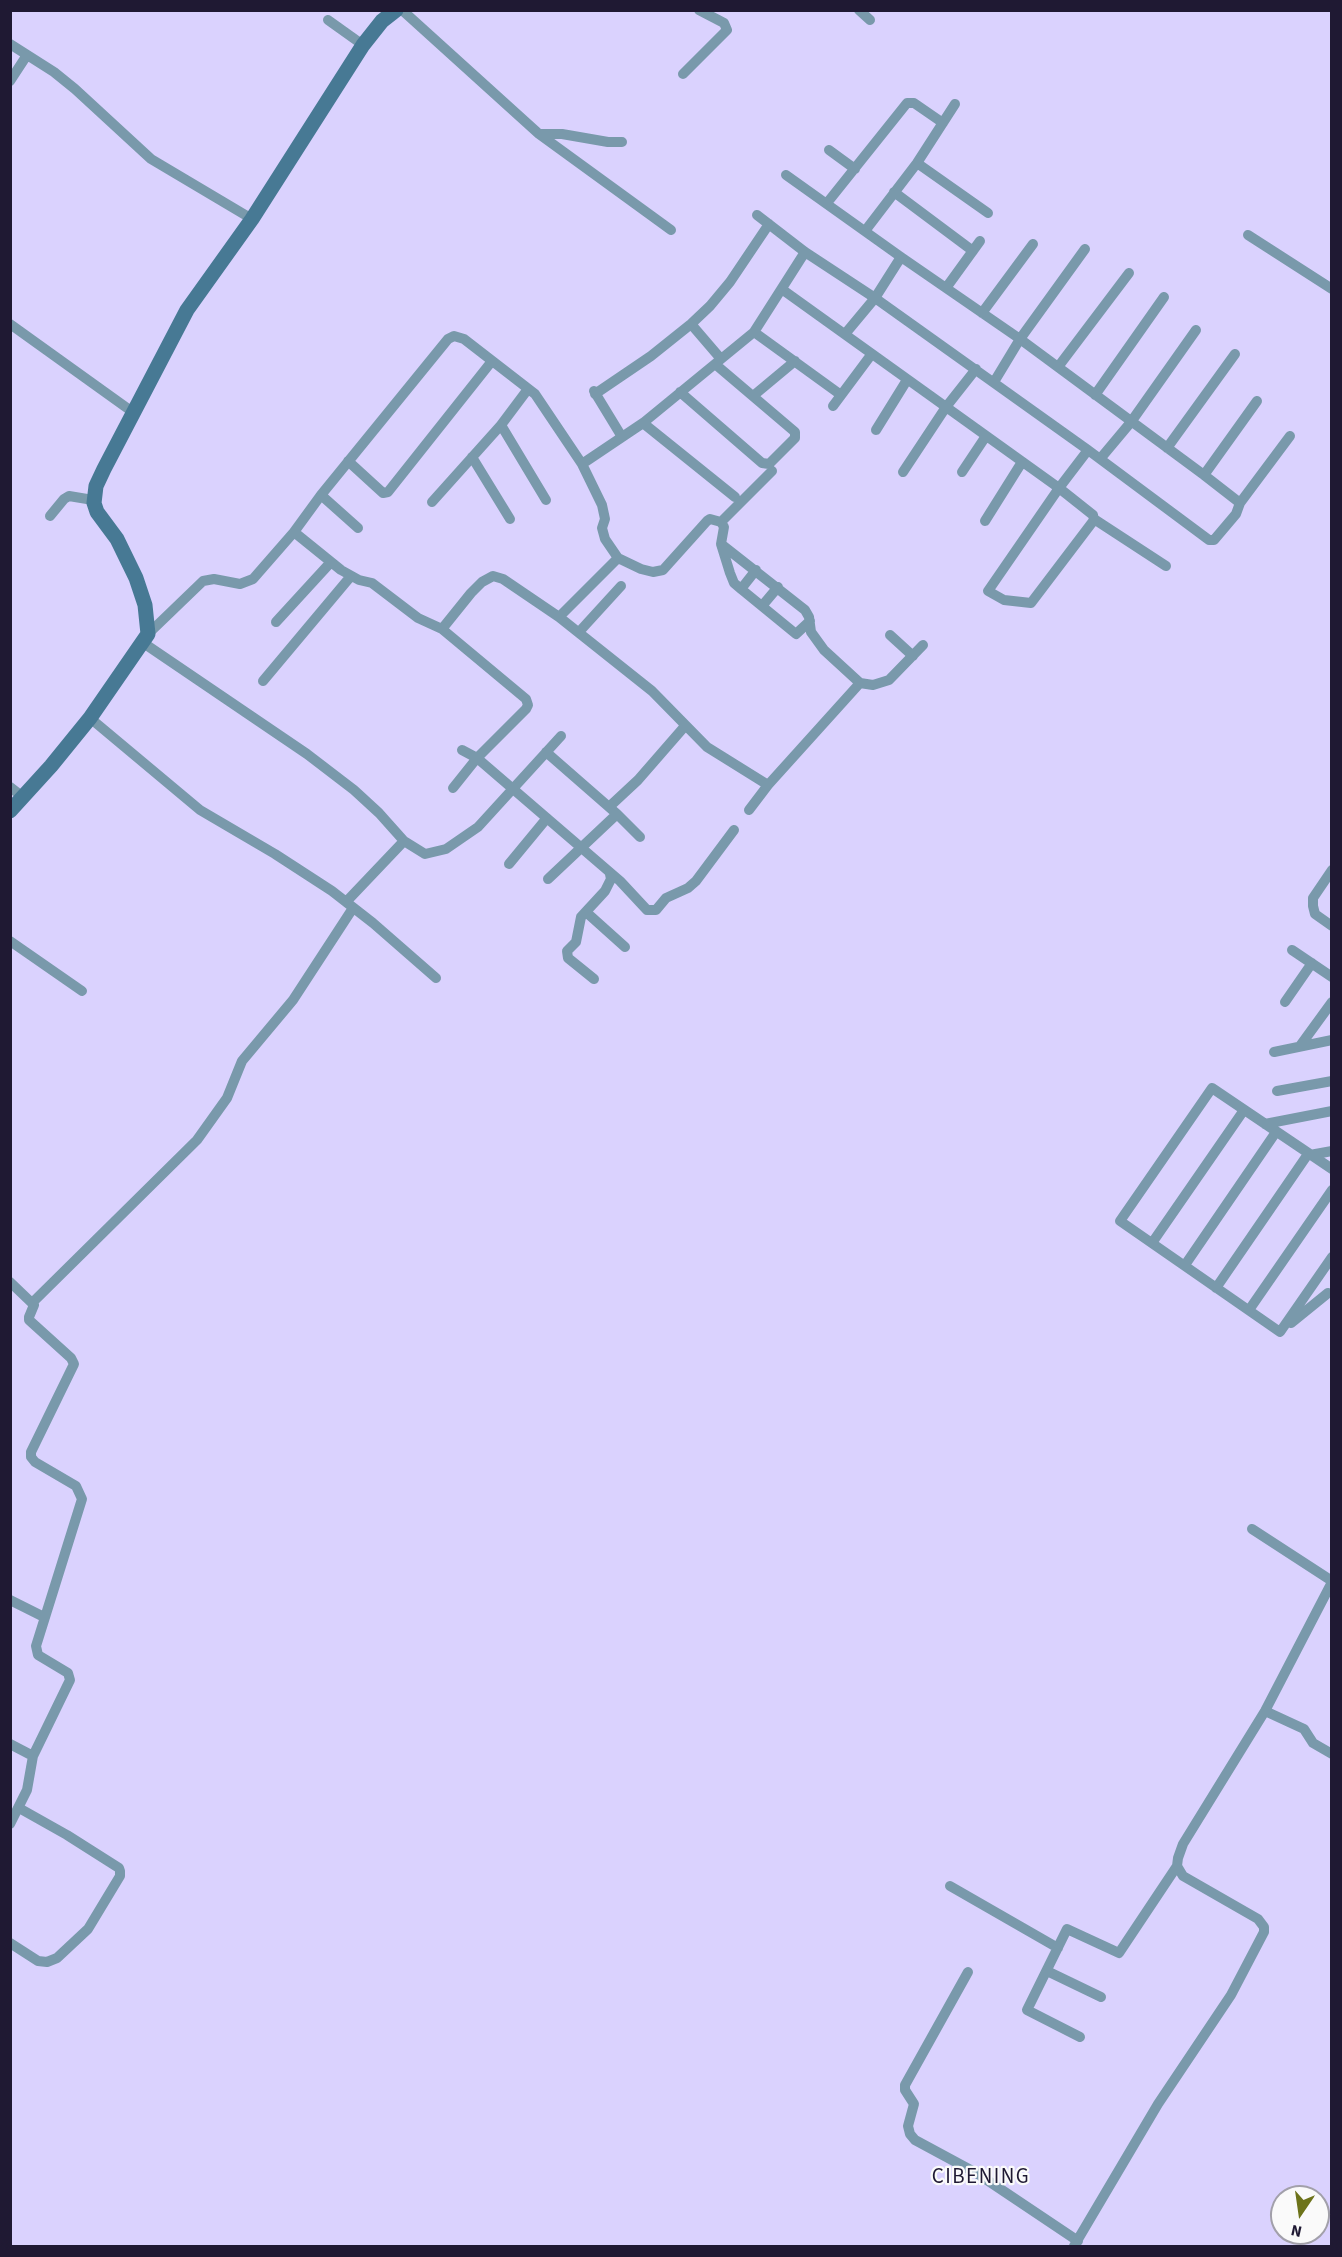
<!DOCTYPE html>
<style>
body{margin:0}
#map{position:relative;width:1342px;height:2257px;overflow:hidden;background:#dad2fe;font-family:"Source Sans 3",sans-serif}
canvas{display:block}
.frame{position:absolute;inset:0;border:12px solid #1f1933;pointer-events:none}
.north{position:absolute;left:1270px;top:2185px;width:60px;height:60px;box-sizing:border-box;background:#fafafa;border:2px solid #a2a0aa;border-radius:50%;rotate:193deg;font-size:16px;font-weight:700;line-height:24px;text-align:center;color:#1f1933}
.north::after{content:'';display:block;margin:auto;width:21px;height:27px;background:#6d731a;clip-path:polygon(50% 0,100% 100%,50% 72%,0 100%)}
</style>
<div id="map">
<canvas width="1342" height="2257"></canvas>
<div class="frame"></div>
<div class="north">N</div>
</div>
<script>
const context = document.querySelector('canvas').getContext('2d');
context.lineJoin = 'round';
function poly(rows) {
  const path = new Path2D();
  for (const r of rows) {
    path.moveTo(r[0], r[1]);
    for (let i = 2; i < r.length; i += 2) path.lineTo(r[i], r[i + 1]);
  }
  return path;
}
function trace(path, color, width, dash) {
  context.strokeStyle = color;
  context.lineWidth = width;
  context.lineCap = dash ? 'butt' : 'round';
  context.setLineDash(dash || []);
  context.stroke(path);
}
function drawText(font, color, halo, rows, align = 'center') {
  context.font = font + ' "Source Sans 3",sans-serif';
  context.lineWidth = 4.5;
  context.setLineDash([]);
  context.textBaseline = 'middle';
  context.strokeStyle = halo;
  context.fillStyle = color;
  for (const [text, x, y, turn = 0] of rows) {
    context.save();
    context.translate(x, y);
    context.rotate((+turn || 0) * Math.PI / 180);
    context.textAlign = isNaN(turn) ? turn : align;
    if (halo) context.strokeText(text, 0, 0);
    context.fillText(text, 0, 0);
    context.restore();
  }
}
trace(poly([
 [402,10,539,134,671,230],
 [859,10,870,20],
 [328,20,363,45],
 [10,44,54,72,75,89,151,159,252,219],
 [683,74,727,30,724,23,699,10],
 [10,81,27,55],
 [540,134,562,134,608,142,622,142],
 [829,150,855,169],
 [917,163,988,213],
 [894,192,973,251],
 [827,203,907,103,914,103,943,123],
 [757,215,805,252,875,298,1088,450,1209,540,1214,540,1236,514,1240,503,1204,475,1020,339,901,257,786,175],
 [865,231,917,163,955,104],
 [1248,235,1332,289],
 [946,288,980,241],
 [783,290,1059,488,1093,515,1094,520,1031,603,1004,600,988,591,1059,488,1088,450],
 [982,313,1033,244],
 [10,324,134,413],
 [691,324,721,359],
 [754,332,841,395],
 [845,334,875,298,901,257],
 [1058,367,1129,273],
 [994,382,1020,339,1085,249],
 [594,391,622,437],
 [680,392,762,463,769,464,795,438,795,432,715,364],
 [595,394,651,356,691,324,710,306,730,282,769,224],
 [1095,395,1164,297],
 [753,396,795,361],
 [833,406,871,355],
 [643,423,735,497],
 [501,425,546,500],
 [876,430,907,380],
 [1167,448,1235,354],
 [472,457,510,519],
 [1100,459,1131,422,1196,330],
 [348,461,383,493,388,492,492,361],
 [582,464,602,505,605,519,602,528,605,539,618,558],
 [772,471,721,522,724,527,721,544,805,610,809,617,811,632,824,650,860,683,873,685,889,680,923,645],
 [903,472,946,407,976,369],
 [962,472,986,436],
 [1204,475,1257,401],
 [321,495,358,528],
 [432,502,501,425,528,389],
 [1240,503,1290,436],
 [50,516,64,499,69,496,93,500],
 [1094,519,1166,566],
 [985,521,1022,462],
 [294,532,341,570,359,580,372,583,418,618,442,629,526,699,528,705,526,709,477,758,620,881,647,910,656,910,666,898,688,888,696,881,734,830],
 [721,544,730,573,734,583,741,589,796,634,810,621],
 [741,589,756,570],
 [762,606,778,587],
 [559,617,618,558,641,569,653,572,663,570,707,521,710,519,721,522],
 [276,622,331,562],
 [442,629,471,593,482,582,493,576,503,579,559,617,652,691,707,747,768,785],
 [579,632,621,586],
 [148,634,203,581,214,579,240,584,253,579,294,532,321,495,448,339,454,336,464,339,535,394,582,464,643,423,754,332,805,252],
 [890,635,913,656],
 [142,642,307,754,354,790,379,813,404,841,425,854,446,849,478,827,561,736],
 [263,681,351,576],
 [90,718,200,810,275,854,332,891,373,923,436,978],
 [546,752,617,814,548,879],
 [10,787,23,797],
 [453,788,477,758,462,750],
 [609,807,638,780,685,726],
 [749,810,768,785,860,683],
 [617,814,640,837],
 [509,864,547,818],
 [1332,870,1313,898,1313,906,1315,914,1332,926],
 [346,902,404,841],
 [586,912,625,947],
 [10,941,82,991],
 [1292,950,1332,977],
 [594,979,568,958,567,951,576,942,581,917,605,891,611,879,610,874],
 [1285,1002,1312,963],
 [1300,1046,1332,1002],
 [1274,1052,1332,1040],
 [1277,1091,1332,1081],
 [1265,1124,1332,1111],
 [1310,1155,1332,1151],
 [1332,1169,1212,1088,1120,1221,1280,1332,1332,1257],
 [1152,1243,1244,1110],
 [1185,1265,1276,1132],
 [10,1282,34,1305,29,1317,29,1320,71,1358,74,1364,31,1452,31,1457,35,1462,76,1486,82,1499,36,1646,38,1655,68,1673,70,1680,33,1756,27,1790,10,1824],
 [1216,1288,1308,1154],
 [32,1303,197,1140,227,1098,242,1061,293,1000,353,908],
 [1249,1310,1332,1190],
 [1291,1323,1328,1293],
 [1252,1529,1332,1581],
 [10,1600,44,1617],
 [1265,1711,1304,1729,1313,1743,1332,1754],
 [10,1744,33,1756],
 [950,1886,1058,1948],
 [10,1943,38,1961,47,1962,57,1958,88,1929,120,1876,120,1871,119,1868,67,1835,19,1808],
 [1047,1971,1101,1997],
 [968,1972,905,2085,905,2090,914,2104,908,2126,910,2134,915,2140,978,2174,1078,2241],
 [1080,2037,1027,2010,1067,1929,1119,1953,1177,1866],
 [1074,2246,1158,2104,1231,1995,1264,1932,1264,1927,1258,1919,1183,1876,1177,1866,1178,1858,1183,1844,1265,1711,1332,1582]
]), '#7999ab', 10);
trace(poly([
 [10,811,51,766,90,718,148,634,145,605,136,578,117,539,97,512,94,503,96,486,104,469,187,310,252,219,363,45,382,21,396,10]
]), '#477994', 15);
context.letterSpacing = '1.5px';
drawText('21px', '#1f1933', '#fafafa', [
 ["CIBENING",981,2178]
]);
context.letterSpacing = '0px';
</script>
